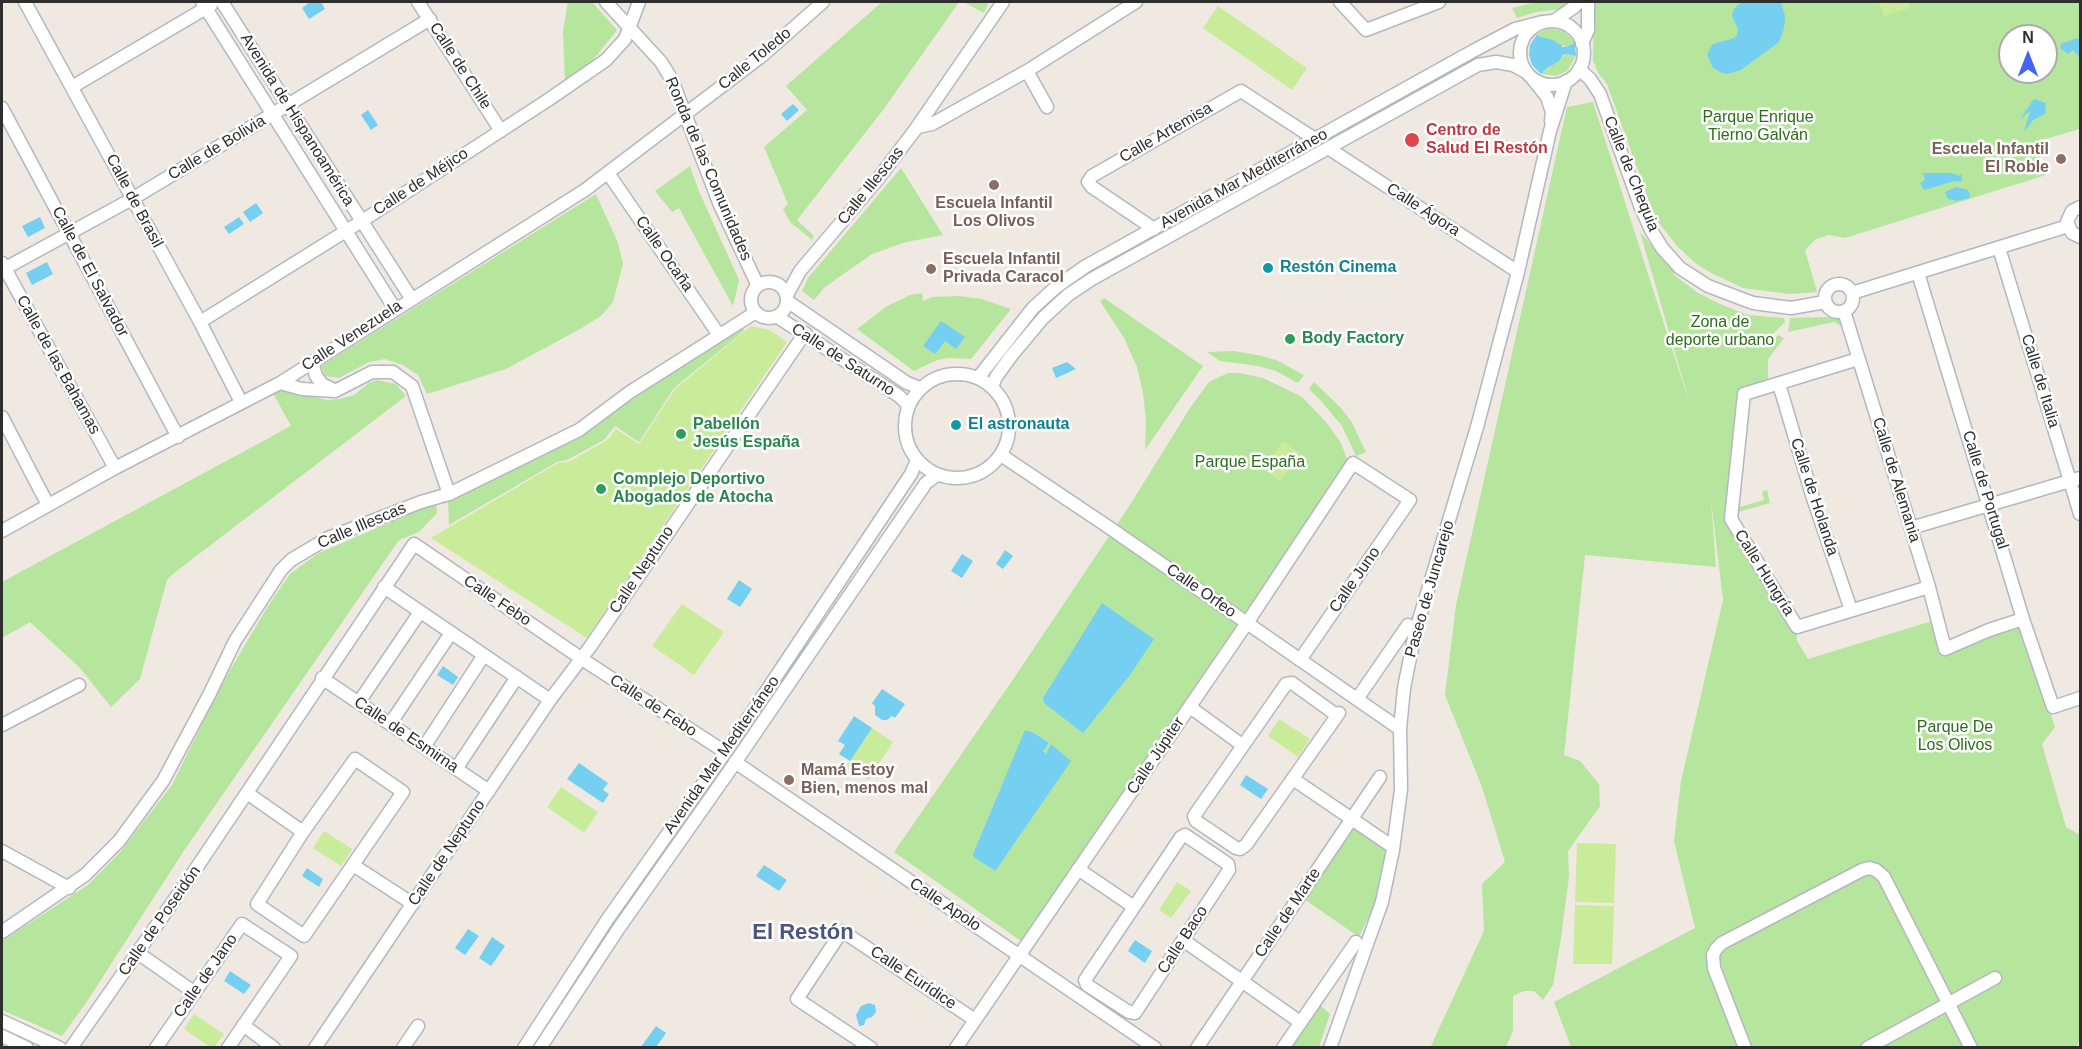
<!DOCTYPE html>
<meta charset="utf-8">
<style>
body{margin:0}
#map{position:relative;width:2082px;height:1049px;overflow:hidden;background:#efe9e1;font-family:Helvetica,sans-serif}
canvas{display:block}
.frame{position:absolute;inset:0;border:3px solid #2e2e2e;pointer-events:none}
.north{position:absolute;left:1998px;top:24px;width:60px;height:60px;box-sizing:border-box;background:#fff;border:2px solid #ababab;border-radius:50%;rotate:0deg;font-size:16px;font-weight:700;line-height:24px;text-align:center;color:#2e2e2e}
.north::after{content:'';display:block;margin:auto;width:21px;height:27px;background:#4264fb;clip-path:polygon(50% 0,100% 100%,50% 72%,0 100%)}
</style>
<div id="map">
<canvas width="2082" height="1049"></canvas>
<div class="frame"></div>
<div class="north">N</div>
</div>
<script>
const context = document.querySelector('canvas').getContext('2d');
context.lineJoin = 'round';
function fill(path, color) {
  context.fillStyle = color;
  context.fill(path, 'evenodd');
}
function poly(rows) {
  const path = new Path2D();
  for (const r of rows) {
    if (r.length === 3) {
      path.moveTo(r[0] + r[2], r[1]);
      path.arc(r[0], r[1], r[2], 0, 2 * Math.PI);
      continue;
    }
    path.moveTo(r[0], r[1]);
    for (let i = 2; i < r.length; i += 2) path.lineTo(r[i], r[i + 1]);
  }
  return path;
}
function trace(path, color, width, dash) {
  context.strokeStyle = color;
  context.lineWidth = width;
  context.lineCap = dash ? 'butt' : 'round';
  context.setLineDash(dash || []);
  context.stroke(path);
}
function drawText(font, color, halo, rows, align = 'center') {
  context.font = font + ' Helvetica,sans-serif';
  context.lineWidth = 5;
  context.setLineDash([]);
  context.textBaseline = 'middle';
  context.strokeStyle = halo;
  context.fillStyle = color;
  for (const [text, x, y, turn = 0] of rows) {
    context.save();
    context.translate(x, y);
    context.rotate((+turn || 0) * Math.PI / 180);
    context.textAlign = isNaN(turn) ? turn : align;
    if (halo) context.strokeText(text, 0, 0);
    context.fillText(text, 0, 0);
    context.restore();
  }
}
fill(poly([
 [568,2,592,2,617,30,597,55,579,74,565,82,563,31],
 [882,2,959,2,883,110,797,220,814,236,812,240,790,222,783,209,788,204,764,147,807,110,786,86],
 [964,2,985,2,988,4,984,13],
 [1537,2,1572,2,1561,9,1536,12,1517,18,1512,8],
 [1594,2,2080,2,2080,129,2035,142,2046,175,1845,238,1829,235,1816,239,1805,250,1817,292,1790,294,1743,288,1711,273,1695,263,1677,246,1659,223,1650,204,1607,84,1598,73,1593,60],
 [2010,36,2046,36,2046,72,2010,72],
 [1548,28,1564,31,1575,43,1566,47,1538,36,1538,33],
 [1567,54,1576,56,1567,71,1556,76,1543,74,1543,71,1551,67,1551,65,1558,61,1558,59],
 [1593,102,1691,408,1640,232,1673,269,1674,275,1698,293,1720,304,1748,315,1784,318,1785,322,1772,335,1776,338,1778,335,1784,338,1768,359,1768,380,1740,388,1729,510,1797,629,1797,641,1808,659,1932,621,1943,651,2021,626,2055,727,2042,744,2066,827,2080,835,2080,1039,2076,1048,1571,1047,1554,1002,1695,928,1674,841,1681,781,1723,600,1711,500,1716,567,1585,555,1564,755,1580,761,1599,784,1600,806,1568,851,1569,876,1561,938,1553,985,1543,1000,1534,991,1524,991,1513,996,1513,1031,1506,1047,1430,1048,1484,931,1482,884,1505,862,1482,787,1445,695,1456,605,1567,107],
 [690,166,698,189,739,280,733,306,679,208,672,212,655,191],
 [901,168,943,235,906,242,872,254,825,287,814,300,802,291,808,278],
 [596,194,618,243,623,264,613,302,601,316,580,329,506,369,427,394,418,375,403,365,385,359,369,362,339,378,325,376,321,366],
 [922,293,923,301,932,297,959,296,982,299,1011,309,971,359,949,358,937,360,914,371,857,329,887,306,910,295],
 [1104,298,1203,366,1145,450,1146,420,1143,393,1137,367,1124,338,1100,301],
 [1825,317,1842,317,1844,327,1834,322,1788,332,1790,318],
 [742,326,744,331,674,388,639,442,615,426,604,440,567,460,557,462,449,525,448,502,583,436,640,393],
 [1234,351,1262,356,1276,360,1304,375,1298,383,1276,371,1258,366,1220,361,1207,352],
 [1228,373,1239,373,1263,378,1302,397,1326,422,1341,443,1348,462,1021,941,894,852,1012,681,1128,508,1190,408,1209,382],
 [377,380,396,384,406,396,174,573,167,580,140,679,111,707,80,668,30,622,2,638,2,582,291,426,273,393,279,389,327,400,340,399,354,395,369,383],
 [1314,382,1340,407,1351,421,1366,452,1356,456,1342,426,1321,401,1309,389],
 [1767,490,1770,503,1738,512,1736,508,1764,500,1762,492],
 [436,502,437,513,419,532,399,540,183,852,86,1003,62,1036,2,1010,2,941,88,885,121,851,172,785,219,689,268,606,290,574,317,554],
 [1354,826,1388,850,1379,895,1359,937,1304,899],
 [1320,1005,1330,1014,1319,1047,1291,1048]
]), '#b6e59e');
fill(poly([
 [1879,2,1908,2,1910,8,1884,16],
 [1218,6,1307,68,1292,90,1203,28],
 [751,326,770,330,787,342,587,638,431,538,558,463,568,462,606,441,616,429,639,444,675,389],
 [1283,441,1300,453,1280,481,1263,469],
 [682,604,724,632,694,675,652,646],
 [1279,719,1310,739,1298,757,1268,736],
 [872,728,893,742,868,780,846,766],
 [561,787,598,812,584,833,547,807],
 [324,831,352,849,341,866,313,848],
 [1577,843,1616,844,1614,903,1575,902],
 [1177,882,1191,891,1171,918,1159,910],
 [1575,905,1614,906,1612,964,1573,964],
 [194,1014,224,1034,214,1047,210,1047,184,1029]
]), '#c9ec9a');
fill(poly([
 [310,2,321,2,325,9,309,19,302,8],
 [1744,2,1781,3,1785,16,1784,29,1779,42,1741,70,1727,74,1720,72,1713,68,1707,54,1713,44,1734,38,1737,35,1738,29,1732,16,1733,10,1739,4],
 [1538,33,1538,36,1556,41,1556,43,1562,45,1562,47,1566,47,1575,43,1576,56,1567,54,1563,55,1559,61,1543,71,1543,74,1540,73,1532,65,1529,55,1530,45],
 [2077,38,2080,39,2080,57,2073,50,2068,54,2060,48,2061,44],
 [2034,99,2046,103,2045,114,2033,120,2024,132,2030,111,2020,119],
 [793,104,799,110,787,121,781,114],
 [368,110,378,125,371,130,361,115],
 [1923,173,1951,173,1960,176,1962,173,1962,181,1951,182,1924,190,1920,183,1925,180],
 [1956,187,1968,190,1970,195,1969,198,1957,201,1948,199,1945,192],
 [256,203,263,213,250,222,243,212],
 [40,217,45,228,28,237,22,226],
 [239,217,244,224,229,234,224,227],
 [47,262,53,274,32,285,26,273],
 [941,321,965,337,956,349,945,341,935,354,923,346],
 [1067,362,1076,369,1056,378,1052,368],
 [1005,550,1013,556,1003,569,996,564],
 [962,554,973,561,962,578,951,571],
 [739,580,752,589,740,607,727,599],
 [1102,603,1154,639,1130,675,1083,733,1044,703,1043,698],
 [443,666,458,677,453,685,437,675],
 [882,689,905,704,895,718,892,716,887,720,882,720,875,715,875,706,872,703],
 [854,716,872,728,850,761,839,754,845,745,838,741],
 [1025,730,1034,733,1049,743,1043,751,1046,754,1051,744,1071,761,996,870,994,870,975,858,973,855,974,852],
 [579,763,608,783,603,790,609,794,603,803,567,779],
 [1246,775,1268,789,1261,799,1240,785],
 [764,865,787,880,779,891,756,876],
 [307,868,323,879,319,887,302,876],
 [468,929,479,936,465,955,455,948],
 [492,937,505,946,491,966,479,958],
 [1135,940,1152,951,1145,963,1128,951],
 [230,971,251,985,244,994,224,981],
 [869,1003,875,1005,876,1012,872,1017,866,1019,864,1025,859,1026,856,1015,861,1006],
 [656,1026,666,1033,656,1047,641,1047]
]), '#75cff0');
const minor = poly([
 [25,2,200,322,241,402],
 [202,2,395,309],
 [222,2,411,298],
 [418,2,501,131],
 [606,2,661,62,672,80,720,205,758,286],
 [1340,2,1366,30,1439,2],
 [1554,21,1574,7,1579,2],
 [1552,53,32],
 [1582,44,1588,30,1588,2],
 [1579,69,1590,79,1600,94,1641,208,1651,230,1662,248,1680,268,1708,286,1753,303,1791,308,1825,302],
 [1027,71,1047,107],
 [1532,78,1547,97,1552,112,1551,121],
 [72,87,211,5],
 [2,108,178,437],
 [917,127,932,124,950,114,1027,71,1136,2],
 [1328,148,1518,272],
 [608,173,719,335],
 [2080,207,2072,211,2067,222,2072,233,2080,237],
 [1154,229,1092,187,1088,182,1092,176,1241,91,1315,139],
 [1999,248,2080,514],
 [2,263,115,468],
 [2,270,132,199,430,19],
 [1918,273,2023,619,2053,707,2080,698],
 [769,300,18],
 [1839,298,14],
 [1852,293,2068,226],
 [787,295,800,271,877,180,915,130,1003,2],
 [787,301,907,383,920,388],
 [1844,311,1929,587,1945,649,1989,630,2023,619],
 [776,316,899,396,908,405],
 [200,322,362,221,548,100,606,60,625,39,639,2],
 [1858,359,1744,394,1731,519,1797,627,1929,587],
 [312,362,316,376,322,384,334,390],
 [957,426,52],
 [978,378,1033,308,1056,287,1086,266,1473,51,1515,29,1542,22],
 [280,383,302,389,335,391,372,372,393,372,412,386,449,494],
 [1779,384,1812,495,1851,610],
 [992,387,996,377,1012,355,1043,318,1068,295,1092,279,1478,65,1496,62,1513,65,1526,72],
 [2,417,48,505],
 [1001,455,1107,526,1400,729],
 [1911,528,2080,478],
 [2,531,115,468,280,383,585,190,763,55,823,2],
 [384,587,550,700],
 [322,678,489,791],
 [1292,683,1335,714,1339,713,1246,845,1240,849,1236,848,1196,821,1194,816,1286,684,1292,683],
 [1357,699,1408,625],
 [359,702,420,612],
 [1190,707,1242,745],
 [390,724,451,633],
 [2,725,79,685],
 [424,747,484,655],
 [355,759,403,792,304,936,257,904,303,832,355,759],
 [735,762,1155,1048],
 [456,769,517,677],
 [1293,779,1393,847],
 [247,793,303,832],
 [1185,835,1228,864,1229,870,1135,1013,1129,1012,1087,985,1085,980,1181,837,1185,835],
 [2,851,69,888],
 [353,865,413,904],
 [1078,869,1134,907],
 [2,932,85,875,119,841,163,781,209,695,235,641,281,570,291,560,328,538,421,502,449,494,579,430,630,392,756,312],
 [1183,940,1300,1022],
 [138,953,195,993],
 [2,1021,60,1048],
 [243,1025,274,1048],
 [2,1036,27,1048],
 [71,1048,193,873,414,544,588,663,725,752],
 [156,1048,242,924,291,956,228,1048],
 [315,1048,550,700,590,647,805,333],
 [403,1048,418,1026],
 [524,1048,607,920,731,744,911,474,917,460],
 [540,1048,619,928,730,770,926,483,937,475],
 [871,1048,797,999,842,931,975,1020],
 [956,1048,1247,623,1353,463,1410,500,1300,660],
 [1197,1048,1380,777],
 [1283,1048,1356,942],
 [1330,1048,1382,902,1393,850,1401,789,1400,729,1404,688,1415,633,1477,427,1518,272,1550,131,1566,81],
 [1745,1048,1714,968,1713,955,1716,949,1722,943,1862,870,1869,868,1876,870,1884,877,1971,1048],
 [1867,1048,1995,978]
]);
trace(minor, '#b4b7c1', 15);
trace(minor, '#fff', 12);
for (const [x, y, r, color] of [
 [1412,140,8,"#e0444e"],
 [2061,159,6,"#8d6e63"],
 [994,185,6,"#8d6e63"],
 [1268,268,6,"#0f9aa8"],
 [931,269,6,"#8d6e63"],
 [1290,339,6,"#2e9e5b"],
 [956,425,6,"#0f9aa8"],
 [681,434,6,"#2e9e5b"],
 [601,489,6,"#2e9e5b"],
 [789,780,6,"#8d6e63"]
]) {
  const dot = new Path2D();
  dot.arc(x, y, r, 0, 2 * Math.PI);
  context.fillStyle = color;
  context.fill(dot);
  trace(dot, '#fff', 2);
}
drawText('16px', '#2e2e2e', '#fff', [
 ["Calle Toledo",755,59,-39],
 ["Calle de Chile",460,66,57],
 ["Avenida de Hispanoamérica",297,120,58],
 ["Calle Artemisa",1166,133,-30],
 ["Calle de Bolivia",217,148,-31],
 ["Ronda de las Comunidades",708,169,67],
 ["Calle de Chequia",1631,174,68],
 ["Avenida Mar Mediterráneo",1244,179,-29],
 ["Calle de Méjico",421,182,-33],
 ["Calle Illescas",871,186,-51],
 ["Calle de Brasil",134,201,62],
 ["Calle Ágora",1423,210,33],
 ["Calle Ocaña",664,254,55],
 ["Calle de El Salvador",90,272,62],
 ["Calle Venezuela",352,336,-33],
 ["Calle de Saturno",843,360,33],
 ["Calle de las Bahamas",58,365,61],
 ["Calle de Italia",2040,381,73],
 ["Calle de Alemania",1896,480,73],
 ["Calle de Portugal",1985,490,73],
 ["Calle de Holanda",1814,497,72],
 ["Calle Illescas",362,526,-23],
 ["Calle Neptuno",642,570,-56],
 ["Calle Hungría",1764,573,58],
 ["Calle Juno",1355,580,-55],
 ["Paseo de Juncarejo",1430,589,-74],
 ["Calle Orfeo",1201,591,35],
 ["Calle Febo",497,601,34],
 ["Calle de Febo",653,706,33],
 ["Calle de Esmirna",406,735,34],
 ["Avenida Mar Mediterráneo",722,755,-55],
 ["Calle Júpiter",1156,756,-56],
 ["Calle de Neptuno",447,853,-56],
 ["Calle Apolo",945,905,34],
 ["Calle de Marte",1288,913,-56],
 ["Calle de Poseidón",160,921,-55],
 ["Calle Baco",1183,940,-57],
 ["Calle de Jano",206,976,-55],
 ["Calle Eurídice",913,978,34]
]);
drawText('16px', '#2c6e1b', '#fff', [
 ["Parque Enrique",1758,118],
 ["Tierno Galván",1758,136],
 ["Zona de",1720,323],
 ["deporte urbano",1720,341],
 ["Parque España",1250,463],
 ["Parque De",1955,728],
 ["Los Olivos",1955,746]
]);
drawText('bold 16px', '#be3a42', '#fff', [
 ["Centro de",1426,131],
 ["Salud El Restón",1426,149]
], 'left');
drawText('bold 16px', '#785e54', '#fff', [
 ["Escuela Infantil",2049,150,"right"],
 ["El Roble",2049,168,"right"],
 ["Escuela Infantil",994,204,"center"],
 ["Los Olivos",994,222,"center"],
 ["Escuela Infantil",943,260],
 ["Privada Caracol",943,278],
 ["Mamá Estoy",801,771],
 ["Bien, menos mal",801,789]
], 'left');
drawText('bold 16px', '#0d838f', '#fff', [
 ["Restón Cinema",1280,268],
 ["El astronauta",968,425]
], 'left');
drawText('bold 16px', '#27864d', '#fff', [
 ["Body Factory",1302,339],
 ["Pabellón",693,425],
 ["Jesús España",693,443],
 ["Complejo Deportivo",613,480],
 ["Abogados de Atocha",613,498]
], 'left');
drawText('bold 22px', '#4d5680', '#fff', [
 ["El Restón",803,933]
]);
</script>
